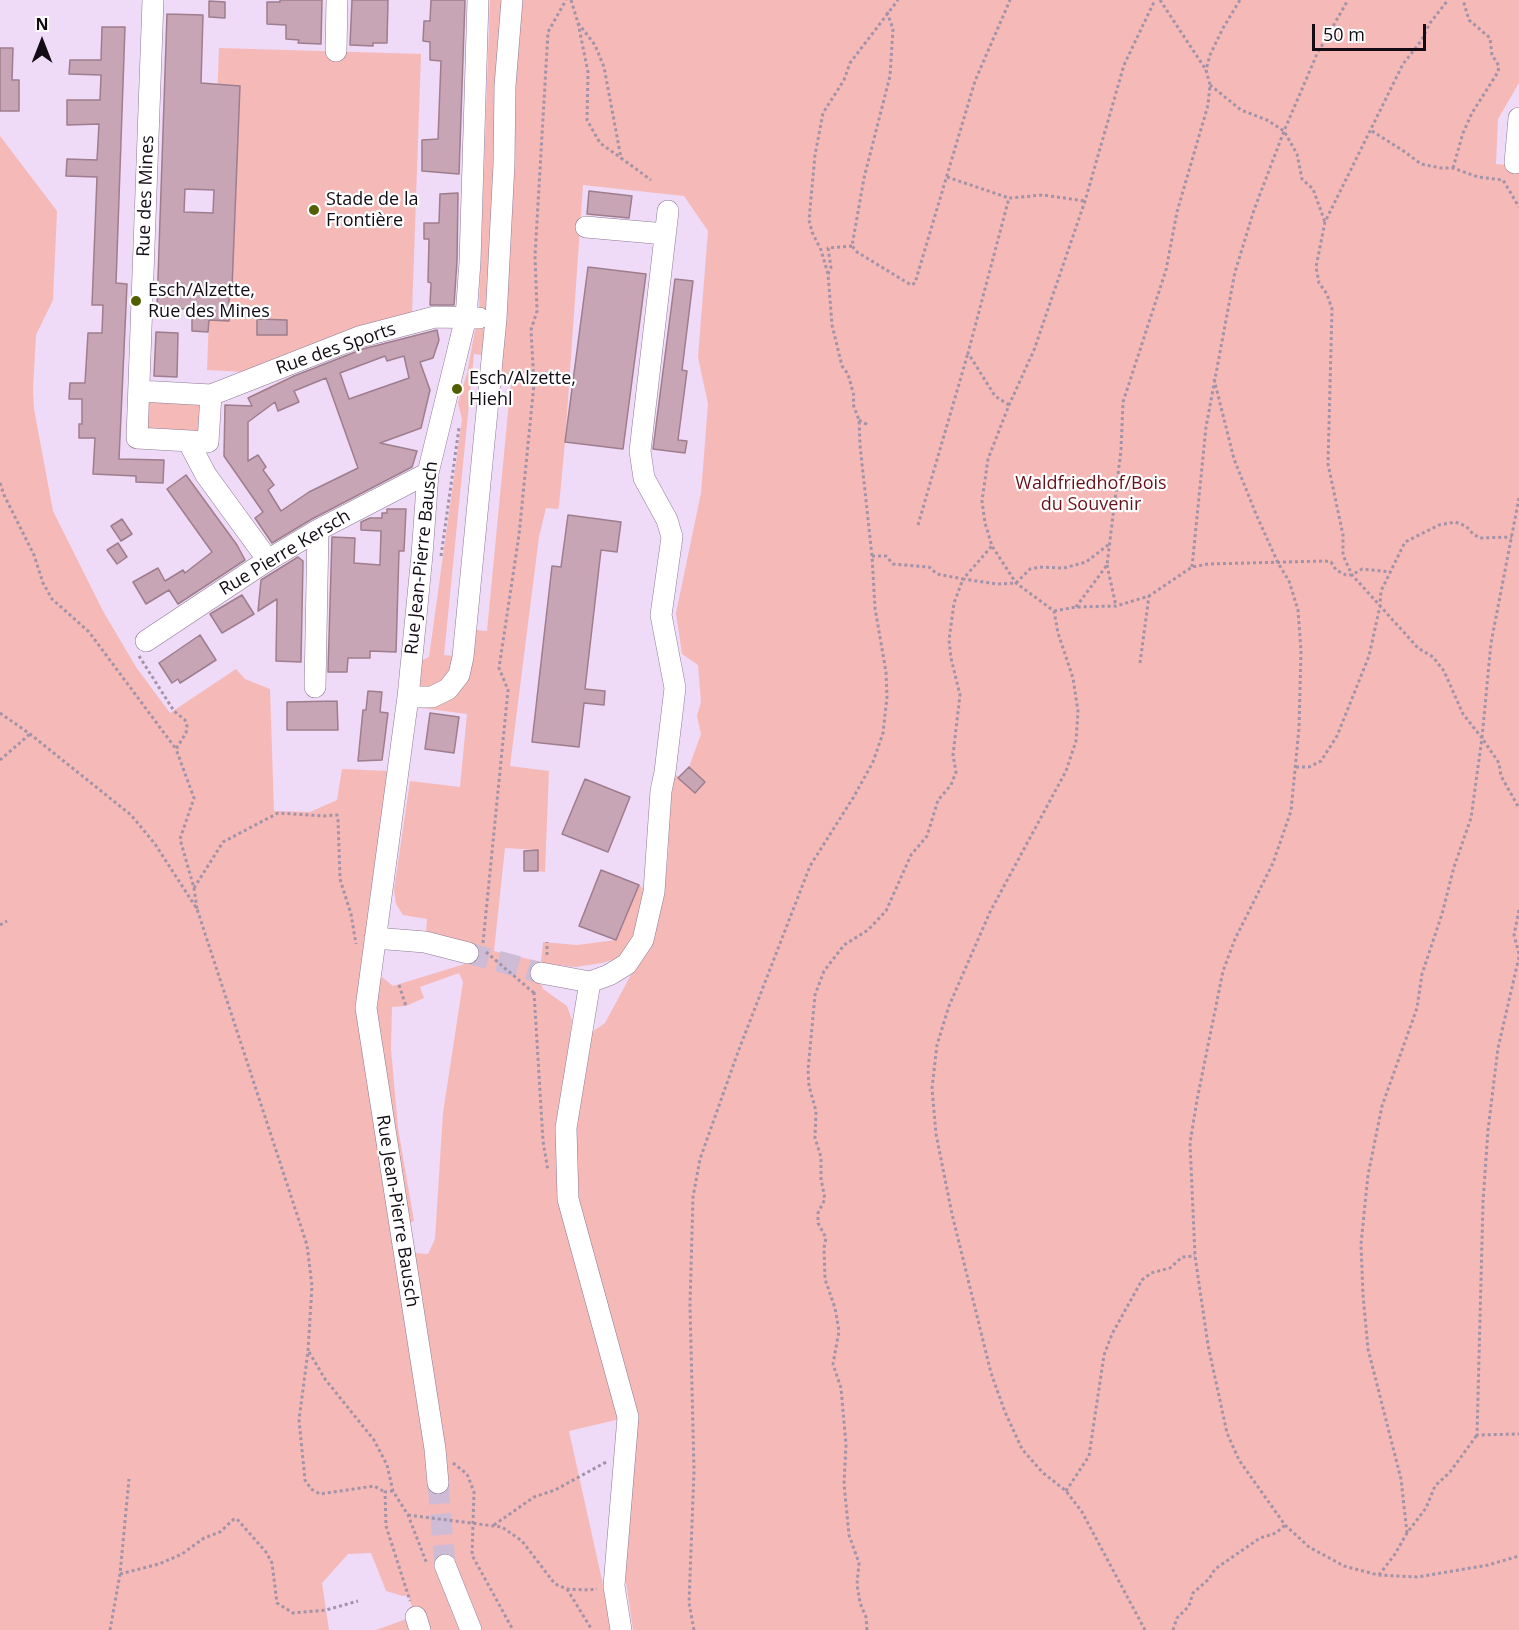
<!DOCTYPE html>
<meta charset="utf-8">
<style>
body{margin:0}
#map{position:relative;width:1519px;height:1630px;overflow:hidden;background:#efdaf7;font-family:"Open Sans",sans-serif}
canvas{display:block}
.north{position:absolute;left:12px;top:12px;width:60px;height:60px;-webkit-text-stroke:4px #fff;paint-order:stroke;rotate:0deg;font-size:16px;font-weight:700;line-height:24px;text-align:center;color:#130c15}
.north::after{content:'';display:block;margin:auto;width:21px;height:27px;background:#130c15;clip-path:polygon(50% 0,100% 100%,50% 72%,0 100%)}
.scale{position:absolute;left:1312px;top:24px;width:114px;height:27px;box-sizing:border-box;border:3px solid #130c15;border-top:0;padding-left:8px;font-size:18px;line-height:21px;white-space:nowrap;color:#130c15;-webkit-text-stroke:4px #fff;paint-order:stroke}
</style>
<div id="map">
<canvas width="1519" height="1630"></canvas>
<div class="north">N</div>
<div class="scale">50 m</div>
</div>
<script>
const context = document.querySelector('canvas').getContext('2d');
context.lineJoin = 'round';
function fill(path, color) {
  context.fillStyle = color;
  context.fill(path, 'evenodd');
}
function poly(rows) {
  const path = new Path2D();
  for (const r of rows) {
    path.moveTo(r[0], r[1]);
    for (let i = 2; i < r.length; i += 2) path.lineTo(r[i], r[i + 1]);
  }
  return path;
}
function trace(path, color, width, dash) {
  context.strokeStyle = color;
  context.lineWidth = width;
  context.lineCap = dash ? 'butt' : 'round';
  context.setLineDash(dash || []);
  context.stroke(path);
}
function drawText(font, color, halo, rows, align = 'center') {
  context.font = font + ' "Open Sans",sans-serif';
  context.lineWidth = 4.5;
  context.setLineDash([]);
  context.textBaseline = 'middle';
  context.strokeStyle = halo;
  context.fillStyle = color;
  for (const [text, x, y, turn = 0] of rows) {
    context.save();
    context.translate(x, y);
    context.rotate((+turn || 0) * Math.PI / 180);
    context.textAlign = isNaN(turn) ? turn : align;
    if (halo) context.strokeText(text, 0, 0);
    context.fillText(text, 0, 0);
    context.restore();
  }
}
fill(poly([
 [490,0,1519,0,1519,83,1498,119,1496,164,1519,166,1519,1630,633,1630,624,1568,637,1415,576,1197,575,1118,592,1032,605,1023,633,971,664,892,668,856,670,802,675,775,679,777,689,767,701,734,697,716,701,702,698,665,682,654,676,613,701,493,708,404,698,357,708,231,684,196,583,185,565,442,559,506,558,509,546,508,539,537,510,766,549,771,545,872,538,871,537,850,505,848,494,951,541,962,543,942,577,945,616,940,639,885,646,891,635,939,621,957,602,963,575,967,542,963,540,982,543,989,567,1006,572,1020,559,1123,620,1419,569,1431,613,1630,481,1630,453,1565,434,1566,459,1630,376,1630,415,1616,408,1595,403,1596,386,1591,371,1553,348,1554,322,1583,329,1630,0,1630,0,136,57,211,53,300,36,335,33,388,34,409,53,511,103,611,136,667,170,713,236,669,245,679,270,689,274,811,310,812,337,800,342,769,390,771,366,1008,382,977,393,986,468,963,426,933,427,919,403,915,396,904,394,890,410,781,460,787,467,714,421,708,424,690,418,688,421,661,429,657,462,419,458,403,467,373,479,309],
 [474,354,492,356,490,378,511,381,487,631,466,629,463,657,444,655],
 [459,973,463,982,443,1113,435,1239,428,1254,413,1253,408,1223,414,1221,398,1128,391,1049,392,1007,406,1006,424,998,420,987],
 [219,48,421,54,412,313,245,372,207,370],
 [145,398,204,401,203,435,143,432]
]), '#f5bab7');
const building = poly([
 [280,0,322,0,321,44,298,43,299,40,286,39,286,25,267,24,267,2,280,2,280,0],
 [352,0,388,0,387,43,373,43,373,46,350,45,352,0],
 [431,0,465,0,459,174,422,171,422,140,438,139,441,61,430,60,430,42,423,41,424,21,430,21,431,0],
 [209,1,225,2,225,18,209,17,209,1],
 [167,14,203,15,201,83,240,86,232,288,229,288,229,321,209,320,208,332,192,331,192,309,157,308,167,14],
 [185,189,214,190,213,213,184,212,185,189],
 [102,27,125,27,116,283,127,284,119,459,164,460,163,483,136,482,136,476,93,474,95,438,79,438,79,424,82,424,82,399,69,399,70,383,85,383,88,333,102,333,103,305,92,305,97,177,66,176,67,159,97,160,99,124,67,125,67,100,100,100,101,75,69,74,70,60,101,60,102,27],
 [0,48,13,48,12,80,19,80,19,111,0,111,0,48],
 [589,191,632,196,629,218,587,214,589,191],
 [458,193,457,261,454,305,430,305,431,283,428,282,429,239,424,239,424,223,439,223,440,194,458,193],
 [588,267,646,274,623,449,565,442,588,267],
 [675,279,693,281,682,370,687,371,678,440,687,441,685,453,653,449,675,279],
 [257,319,287,320,287,335,257,335,257,319],
 [437,330,439,340,433,358,420,362,430,390,421,428,380,443,417,451,412,467,312,519,272,543,255,518,263,512,224,456,225,405,252,406,248,398,294,376,363,349,437,330],
 [385,356,387,361,404,356,409,378,349,399,340,373,385,356],
 [326,378,358,468,309,492,281,511,268,490,274,485,263,470,266,467,258,455,248,461,248,422,275,402,278,411,299,402,294,391,326,378],
 [156,332,178,333,177,377,154,376,156,332],
 [186,475,237,545,245,560,178,604,169,590,146,604,133,582,158,568,165,581,183,570,185,573,212,552,167,489,186,475],
 [387,509,406,509,404,551,399,551,396,652,370,651,370,658,348,658,347,672,328,672,332,537,355,538,354,563,380,565,381,531,361,530,361,522,370,518,382,518,382,513,387,513,387,509],
 [568,515,621,522,617,552,601,550,585,689,605,691,604,705,584,703,579,747,532,742,552,566,561,567,568,515],
 [122,519,132,534,121,541,111,526,122,519],
 [118,543,127,557,117,564,107,550,118,543],
 [298,557,303,561,301,662,276,661,277,599,258,611,261,580,298,557],
 [242,595,254,614,222,633,210,614,242,595],
 [200,635,216,660,180,683,178,679,172,683,159,663,200,635],
 [368,691,382,692,380,712,388,713,384,745,382,760,358,761,363,710,366,710,368,691],
 [337,701,338,730,287,730,287,702,337,701],
 [430,713,459,717,454,753,425,749,430,713],
 [689,767,705,782,695,793,678,778,689,767],
 [585,779,630,797,608,852,562,834,585,779],
 [538,850,538,871,524,871,524,851,538,850],
 [601,870,639,885,616,940,579,926,601,870]
]);
fill(building, '#c8a5b5');
trace(building, '#9e7d8d', 1.5);
trace(poly([
 [468,953,541,973],
 [438,1483,445,1565]
]), '#cebbd5', 21, [21, 10]);
const minor = poly([
 [153,0,137,438,208,442,211,395],
 [336,51,337,0],
 [1515,163,1519,118],
 [586,227,665,234],
 [139,391,211,395,359,337,435,317,479,318],
 [188,441,206,475,268,560],
 [146,641,268,560,318,530,428,473],
 [315,687,318,530],
 [408,697,432,697,448,689,459,675,463,657,496,319,504,164,505,86,512,0],
 [375,938,425,942,468,953],
 [541,973,590,982,609,975,627,964,643,940,654,892,661,791,665,772,675,688,661,615,672,537,667,520,644,478,640,451,668,211],
 [590,982,566,1128,568,1199,628,1417,614,1586,621,1630],
 [438,1483,435,1449,366,1008,408,697,422,555,428,473,466,317,470,262,478,0],
 [445,1565,471,1630],
 [416,1617,420,1630]
]);
trace(minor, '#8d7a94', 22);
trace(poly([
 [571,0,578,23,588,72,587,120,600,143,621,158],
 [1160,0,1206,70],
 [887,12,893,29,890,76,864,178,852,246,857,252,911,285,915,283,975,81,1010,0],
 [578,23,595,45,604,67,621,158,651,180],
 [1210,85,1241,110,1267,120,1284,131,1297,154,1302,179,1313,189,1325,222],
 [1372,131,1405,152,1421,164,1441,168,1453,168,1478,177,1503,180,1519,207],
 [1453,168,1463,133,1472,113,1498,72,1499,66,1492,55,1490,38,1469,20,1463,0],
 [947,177,1009,198],
 [828,274,831,268,828,248,852,246],
 [1214,379,1234,459,1256,514,1278,563,1289,581,1298,610,1301,651,1299,728,1291,811,1273,863,1235,939,1223,971,1197,1100,1190,1143,1195,1256,1208,1345,1227,1433,1239,1460,1285,1525,1309,1547,1344,1566,1378,1575,1417,1577,1488,1565,1519,1556],
 [1009,405,995,396,968,353,1009,198,1043,195,1085,201],
 [859,420,868,425],
 [0,483,4,495,34,555,43,583,52,599,89,632,176,749],
 [1519,498,1491,643,1482,738,1499,763,1501,776,1519,808],
 [918,525,968,353],
 [441,556,459,428],
 [872,556,886,556,893,564,929,567,937,574,963,579,992,546],
 [1107,565,1116,606],
 [1192,567,1206,427,1235,272,1254,210,1284,131,1317,54,1348,0],
 [1076,607,1107,565,1121,450,1123,402,1166,270,1177,212,1208,105,1210,85,1206,70,1210,55,1223,28,1240,0],
 [1054,611,1076,607,1116,606,1149,596,1192,567,1208,564,1325,561,1331,562,1336,570,1346,575,1352,575,1362,569,1391,572],
 [139,656,174,711,185,720,187,726,186,733,176,749,194,798,180,839,194,888,197,909],
 [1140,663,1149,596],
 [0,713,30,734,131,815,155,844,197,909,307,1245,312,1286,308,1351,299,1420,305,1480,311,1489,320,1494,374,1486,385,1492],
 [0,760,30,734],
 [1296,767,1309,767,1321,761,1337,736,1369,656,1380,606,1381,591,1405,542,1439,525,1455,522,1466,526,1473,534,1480,538,1512,537],
 [194,888,223,842,278,813,324,816,337,815,338,819,340,879,351,914,356,944],
 [1519,910,1514,935,1519,954],
 [0,925,7,921],
 [483,943,508,690,499,668,519,535,534,384,531,330,537,311,535,256,548,32,566,0],
 [486,952,534,993],
 [547,955,547,942],
 [1519,957,1498,1048,1488,1130,1483,1202,1477,1435,1519,1434],
 [399,985,406,1006],
 [534,992,543,1141,548,1171],
 [309,1352,325,1379,374,1440,387,1465,393,1491,408,1515,427,1564],
 [453,1463,467,1474,474,1492,472,1555,513,1630],
 [393,1491,385,1492,386,1526,410,1601],
 [1066,1491,1089,1456,1104,1355,1112,1334,1142,1280,1151,1273,1170,1268,1182,1257,1195,1256],
 [408,1515,502,1527,522,1541,555,1584,567,1589,588,1590,597,1589],
 [494,1525,534,1497,555,1490,608,1461],
 [1407,1533,1401,1479,1368,1349,1363,1295,1361,1244,1368,1175,1382,1106,1417,1008,1422,974,1442,914,1454,867,1471,818,1482,738,1463,714,1444,671,1433,657,1418,648,1363,587,1352,575,1343,555,1343,535,1328,464,1332,309,1327,294,1319,283,1316,267,1325,222,1403,64,1421,41,1430,23,1448,0],
 [120,1574,159,1564,182,1554,204,1538,220,1532,234,1519,237,1519,266,1552,272,1563,277,1603,293,1613,326,1610,358,1601],
 [1379,1575,1395,1554,1407,1533,1426,1508,1435,1486,1450,1472,1477,1435],
 [567,1589,592,1630],
 [110,1630,120,1574,129,1479],
 [694,1630,689,1603,694,1471,690,1305,693,1197,700,1159,738,1052,810,866,853,798,873,762,883,733,887,697,886,672,875,608,872,556,860,445,859,420,853,404,854,396,848,374,842,366,832,325,828,274,821,250,812,232,809,220,815,155,823,113,844,80,850,63,898,0],
 [867,1630,866,1617,860,1603,857,1584,859,1563,849,1535,844,1484,846,1445,841,1388,833,1364,839,1331,835,1308,825,1279,824,1248,826,1238,818,1223,818,1213,825,1199,821,1179,821,1157,815,1138,816,1111,809,1086,808,1070,815,995,824,971,844,945,868,930,886,911,911,855,927,836,938,800,951,785,956,772,953,755,960,695,951,658,949,640,954,603,963,579,997,584,1016,583,1030,569,1040,567,1064,568,1086,562,1108,545],
 [1145,1630,1082,1512,1066,1491,1042,1472,1022,1449,1005,1412,991,1373,952,1214,936,1134,932,1088,937,1045,949,1006,990,912,1066,771,1076,741,1078,711,1073,678,1058,633,1054,611,1016,583,992,546,985,523,982,501,988,459,1009,405,1034,350,1085,201,1124,65,1155,0],
 [1173,1630,1177,1618,1189,1606,1193,1593,1209,1579,1215,1569,1260,1538,1276,1533,1285,1525]
]), '#a393a9', 3, [3, 3]);
trace(minor, '#fff', 21);
for (const [x, y, r, color] of [
 [314,210,6,"#525f00"],
 [136,301,6,"#525f00"],
 [457,389,6,"#525f00"]
]) {
  const dot = new Path2D();
  dot.arc(x, y, r, 0, 2 * Math.PI);
  context.fillStyle = color;
  context.fill(dot);
  trace(dot, '#fff', 2);
}
drawText('18px', '#130c15', '#fff', [
 ["Rue des Mines",146,196,-88],
 ["Rue des Sports",336,349,-19],
 ["Rue Pierre Kersch",285,553,-31],
 ["Rue Jean-Pierre Bausch",422,558,-84],
 ["Rue Jean-Pierre Bausch",397,1211,81]
]);
drawText('18px', '#130c15', '#fff', [
 ["Stade de la",326,200],
 ["Frontière",326,221],
 ["Esch/Alzette,",148,291],
 ["Rue des Mines",148,312],
 ["Esch/Alzette,",469,379],
 ["Hiehl",469,400]
], 'left');
drawText('18px', '#69111a', '#fff', [
 ["Waldfriedhof/Bois",1091,484],
 ["du Souvenir",1091,505]
]);
</script>
